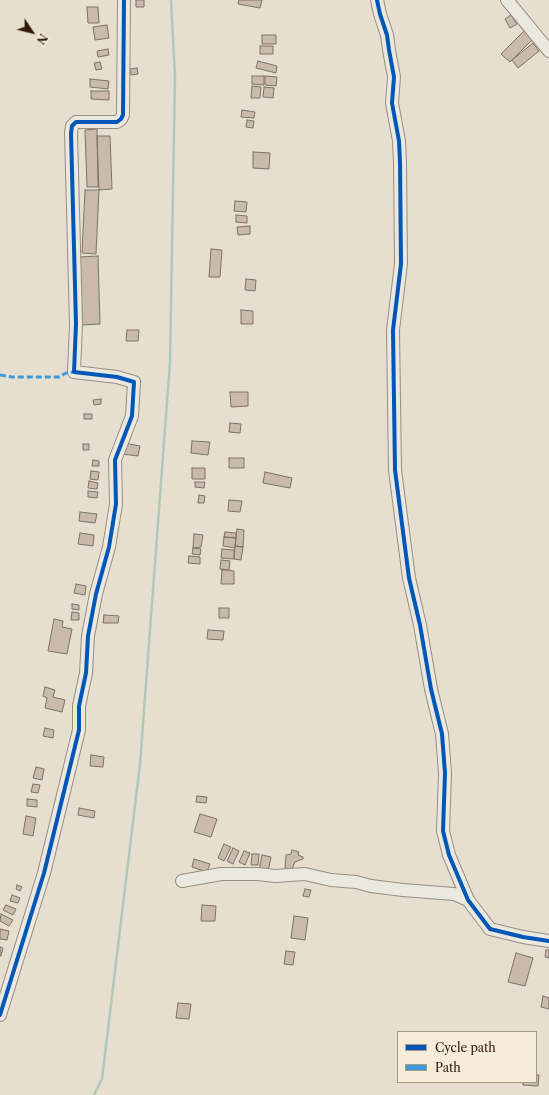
<!DOCTYPE html>
<style>
body{margin:0}
#map{position:relative;width:549px;height:1095px;overflow:hidden;background:#e6dfcf;font-family:"Libre Caslon Text",serif}
canvas{display:block}
.legend{position:absolute;left:397px;top:1031px;width:140px;height:52px;box-sizing:border-box;background:#f5edd9;border:1px solid #a69885;margin:0;padding:5px 7px;list-style:none;font-size:12px;color:#2f1806}
.legend li{display:flex;align-items:center;gap:8px;height:20px}
.legend b{width:20px;border:1px solid #a69885}
.north{position:absolute;left:12px;top:12px;width:40px;height:40px;-webkit-text-stroke:3px #f5edd9;paint-order:stroke;rotate:125deg;font-size:11px;font-weight:700;line-height:16px;text-align:center;color:#2f1806}
.north::after{content:'';display:block;margin:auto;width:14px;height:18px;background:#2f1806;clip-path:polygon(50% 0,100% 100%,50% 72%,0 100%)}
</style>
<div id="map">
<canvas width="549" height="1095"></canvas>
<ul class="legend">
<li><b style="height:5px;background:#0057b8"></b>Cycle path</li>
<li><b style="height:5px;background:#3d9add"></b>Path</li>
</ul>
<div class="north">N</div>
</div>
<script>
const context = document.querySelector('canvas').getContext('2d');
context.lineJoin = 'round';
function poly(rows) {
  const path = new Path2D();
  for (const r of rows) {
    path.moveTo(r[0], r[1]);
    for (let i = 2; i < r.length; i += 2) path.lineTo(r[i], r[i + 1]);
  }
  return path;
}
function trace(path, color, width, dash) {
  context.strokeStyle = color;
  context.lineWidth = width;
  context.lineCap = dash ? 'butt' : 'round';
  context.setLineDash(dash || []);
  context.stroke(path);
}
function fill(path, color) {
  context.fillStyle = color;
  context.fill(path, 'evenodd');
}
trace(poly([
 [94,1095,102,1079,140,764,170,362,175,76,171,0]
]), '#b1c8ba', 2.5);
const building = poly([
 [136,0,144,0,144,7,136,7,136,0],
 [239,0,262,0,260,8,238,4,239,0],
 [87,7,98,7,99,23,88,23,87,7],
 [511,15,517,24,510,28,505,19,511,15],
 [107,25,109,38,95,40,93,27,107,25],
 [524,31,532,40,510,62,501,54,524,31],
 [262,35,276,35,276,44,262,44,262,35],
 [533,43,539,51,518,68,512,60,533,43],
 [260,46,273,46,273,54,260,54,260,46],
 [108,49,109,55,98,57,97,51,108,49],
 [258,61,277,66,276,73,256,68,258,61],
 [100,62,102,69,96,70,94,63,100,62],
 [137,68,138,74,131,75,130,69,137,68],
 [252,76,264,76,264,85,252,84,252,76],
 [265,76,277,77,276,86,265,85,265,76],
 [90,79,109,81,108,89,90,87,90,79],
 [252,86,261,87,260,98,251,98,252,86],
 [264,87,274,88,273,98,263,97,264,87],
 [91,91,109,91,109,100,91,99,91,91],
 [242,110,255,112,254,118,241,117,242,110],
 [247,120,254,121,253,128,246,127,247,120],
 [97,129,98,187,87,187,85,130,97,129],
 [97,136,110,136,112,189,99,190,97,136],
 [253,152,270,153,269,169,253,168,253,152],
 [85,190,99,190,96,254,82,253,85,190],
 [235,201,247,202,246,212,234,211,235,201],
 [236,215,247,216,247,223,236,222,236,215],
 [250,226,250,234,238,235,237,227,250,226],
 [211,249,222,250,220,277,209,277,211,249],
 [98,256,100,324,82,325,80,257,98,256],
 [246,279,256,280,255,291,245,290,246,279],
 [241,310,253,311,253,324,241,324,241,310],
 [127,330,139,330,138,341,126,341,127,330],
 [230,392,248,392,248,406,231,407,230,392],
 [101,399,101,404,94,405,93,400,101,399],
 [84,414,92,414,92,419,84,419,84,414],
 [230,423,241,424,240,433,229,432,230,423],
 [192,441,210,442,208,455,191,453,192,441],
 [124,443,140,446,138,456,122,454,124,443],
 [83,444,89,444,89,450,83,450,83,444],
 [229,458,244,458,244,468,229,468,229,458],
 [93,460,99,461,99,466,92,466,93,460],
 [192,468,205,468,205,479,192,479,192,468],
 [91,471,99,472,98,480,90,479,91,471],
 [265,472,292,478,290,488,263,483,265,472],
 [89,481,98,483,97,489,88,488,89,481],
 [195,482,205,482,204,488,195,487,195,482],
 [88,491,98,492,97,498,88,497,88,491],
 [199,495,205,496,204,503,198,503,199,495],
 [229,500,242,501,240,512,228,511,229,500],
 [80,512,97,514,95,523,79,521,80,512],
 [237,529,244,530,243,547,235,546,237,529],
 [225,532,236,533,236,538,224,537,225,532],
 [80,533,94,535,93,546,78,544,80,533],
 [194,534,203,535,201,547,193,548,194,534],
 [224,537,236,538,235,548,223,546,224,537],
 [235,546,243,547,241,560,234,559,235,546],
 [193,548,201,549,200,555,192,554,193,548],
 [222,549,234,550,234,559,221,558,222,549],
 [189,556,200,557,200,564,188,563,189,556],
 [221,560,230,561,229,570,220,569,221,560],
 [222,570,229,570,234,571,234,584,221,584,222,570],
 [76,584,86,586,85,595,74,593,76,584],
 [72,604,79,605,79,610,72,609,72,604],
 [219,608,229,608,229,618,219,618,219,608],
 [72,612,79,613,79,620,71,620,72,612],
 [104,615,119,616,118,623,103,623,104,615],
 [54,619,63,621,62,627,72,629,67,654,48,651,54,619],
 [208,630,224,631,223,640,207,639,208,630],
 [45,687,55,690,53,697,65,700,62,712,45,708,47,698,43,696,45,687],
 [45,728,54,730,53,738,43,736,45,728],
 [91,755,104,757,103,767,90,766,91,755],
 [36,767,44,769,42,780,33,778,36,767],
 [33,784,40,785,38,793,31,792,33,784],
 [197,796,207,797,206,803,196,802,197,796],
 [27,799,37,800,37,807,27,806,27,799],
 [79,808,95,811,94,818,78,815,79,808],
 [200,814,217,819,211,837,194,832,200,814],
 [26,816,36,818,33,836,23,834,26,816],
 [224,844,231,847,224,861,218,858,224,844],
 [233,848,239,851,233,864,227,861,233,848],
 [292,850,299,852,298,855,303,857,303,859,295,862,292,869,285,868,286,855,291,854,292,850],
 [244,851,250,853,245,865,239,862,244,851],
 [252,854,259,854,258,865,251,865,252,854],
 [262,855,271,857,268,872,259,870,262,855],
 [194,859,210,864,207,872,192,867,194,859],
 [17,885,22,887,20,891,16,889,17,885],
 [305,889,311,890,309,897,303,896,305,889],
 [12,895,20,898,18,903,10,901,12,895],
 [6,905,16,909,13,915,3,910,6,905],
 [202,905,216,906,215,921,201,921,202,905],
 [1,914,13,920,9,926,0,921,1,914],
 [294,916,308,918,305,940,291,938,294,916],
 [0,929,9,931,7,940,0,939,0,929],
 [0,947,3,948,1,956,0,956,0,947],
 [546,950,549,950,549,958,545,957,546,950],
 [286,951,295,952,293,965,284,964,286,951],
 [516,953,533,958,525,986,508,982,516,953],
 [543,996,549,998,549,1009,541,1007,543,996],
 [178,1003,191,1004,189,1019,176,1018,178,1003],
 [536,1075,539,1075,538,1086,523,1085,523,1082,536,1082,536,1075]
]);
fill(building, '#c9baab');
trace(building, '#7a7368', 1);
const minor = poly([
 [377,0,380,14,387,35,389,50,394,77,392,103,399,141,400,162,401,264,393,330,395,470,409,578,420,625,431,689,442,734,445,773,443,831,449,855,468,900,490,929,523,937,549,941],
 [507,0,549,51],
 [182,881,221,874,258,874,275,876,305,874,331,880,356,882,371,886,403,890,454,894,468,900],
 [0,1015,44,873,79,730,79,706,86,673,88,636,96,594,109,547,116,504,115,460,132,416,134,382,117,377,74,372,76,324,71,133,72,126,76,122,117,122,121,119,123,115,124,0]
]);
trace(minor, '#958e82', 14);
trace(minor, '#ebe8df', 12);
trace(poly([
 [0,375,12,377,59,377,66,373,74,372]
]), '#3d9add', 3, [6, 3]);
trace(poly([
 [377,0,380,14,387,35,389,50,394,77,392,103,399,141,400,162,401,264,393,330,395,470,409,578,420,625,431,689,442,734,445,773,443,831,449,855,468,900,490,929,523,937,549,941],
 [0,1015,44,873,79,730,79,706,86,673,88,636,96,594,109,547,116,504,115,460,132,416,134,382,117,377,74,372,76,324,71,133,72,126,76,122,117,122,121,119,123,115,124,0]
]), '#0057b8', 4);
</script>
